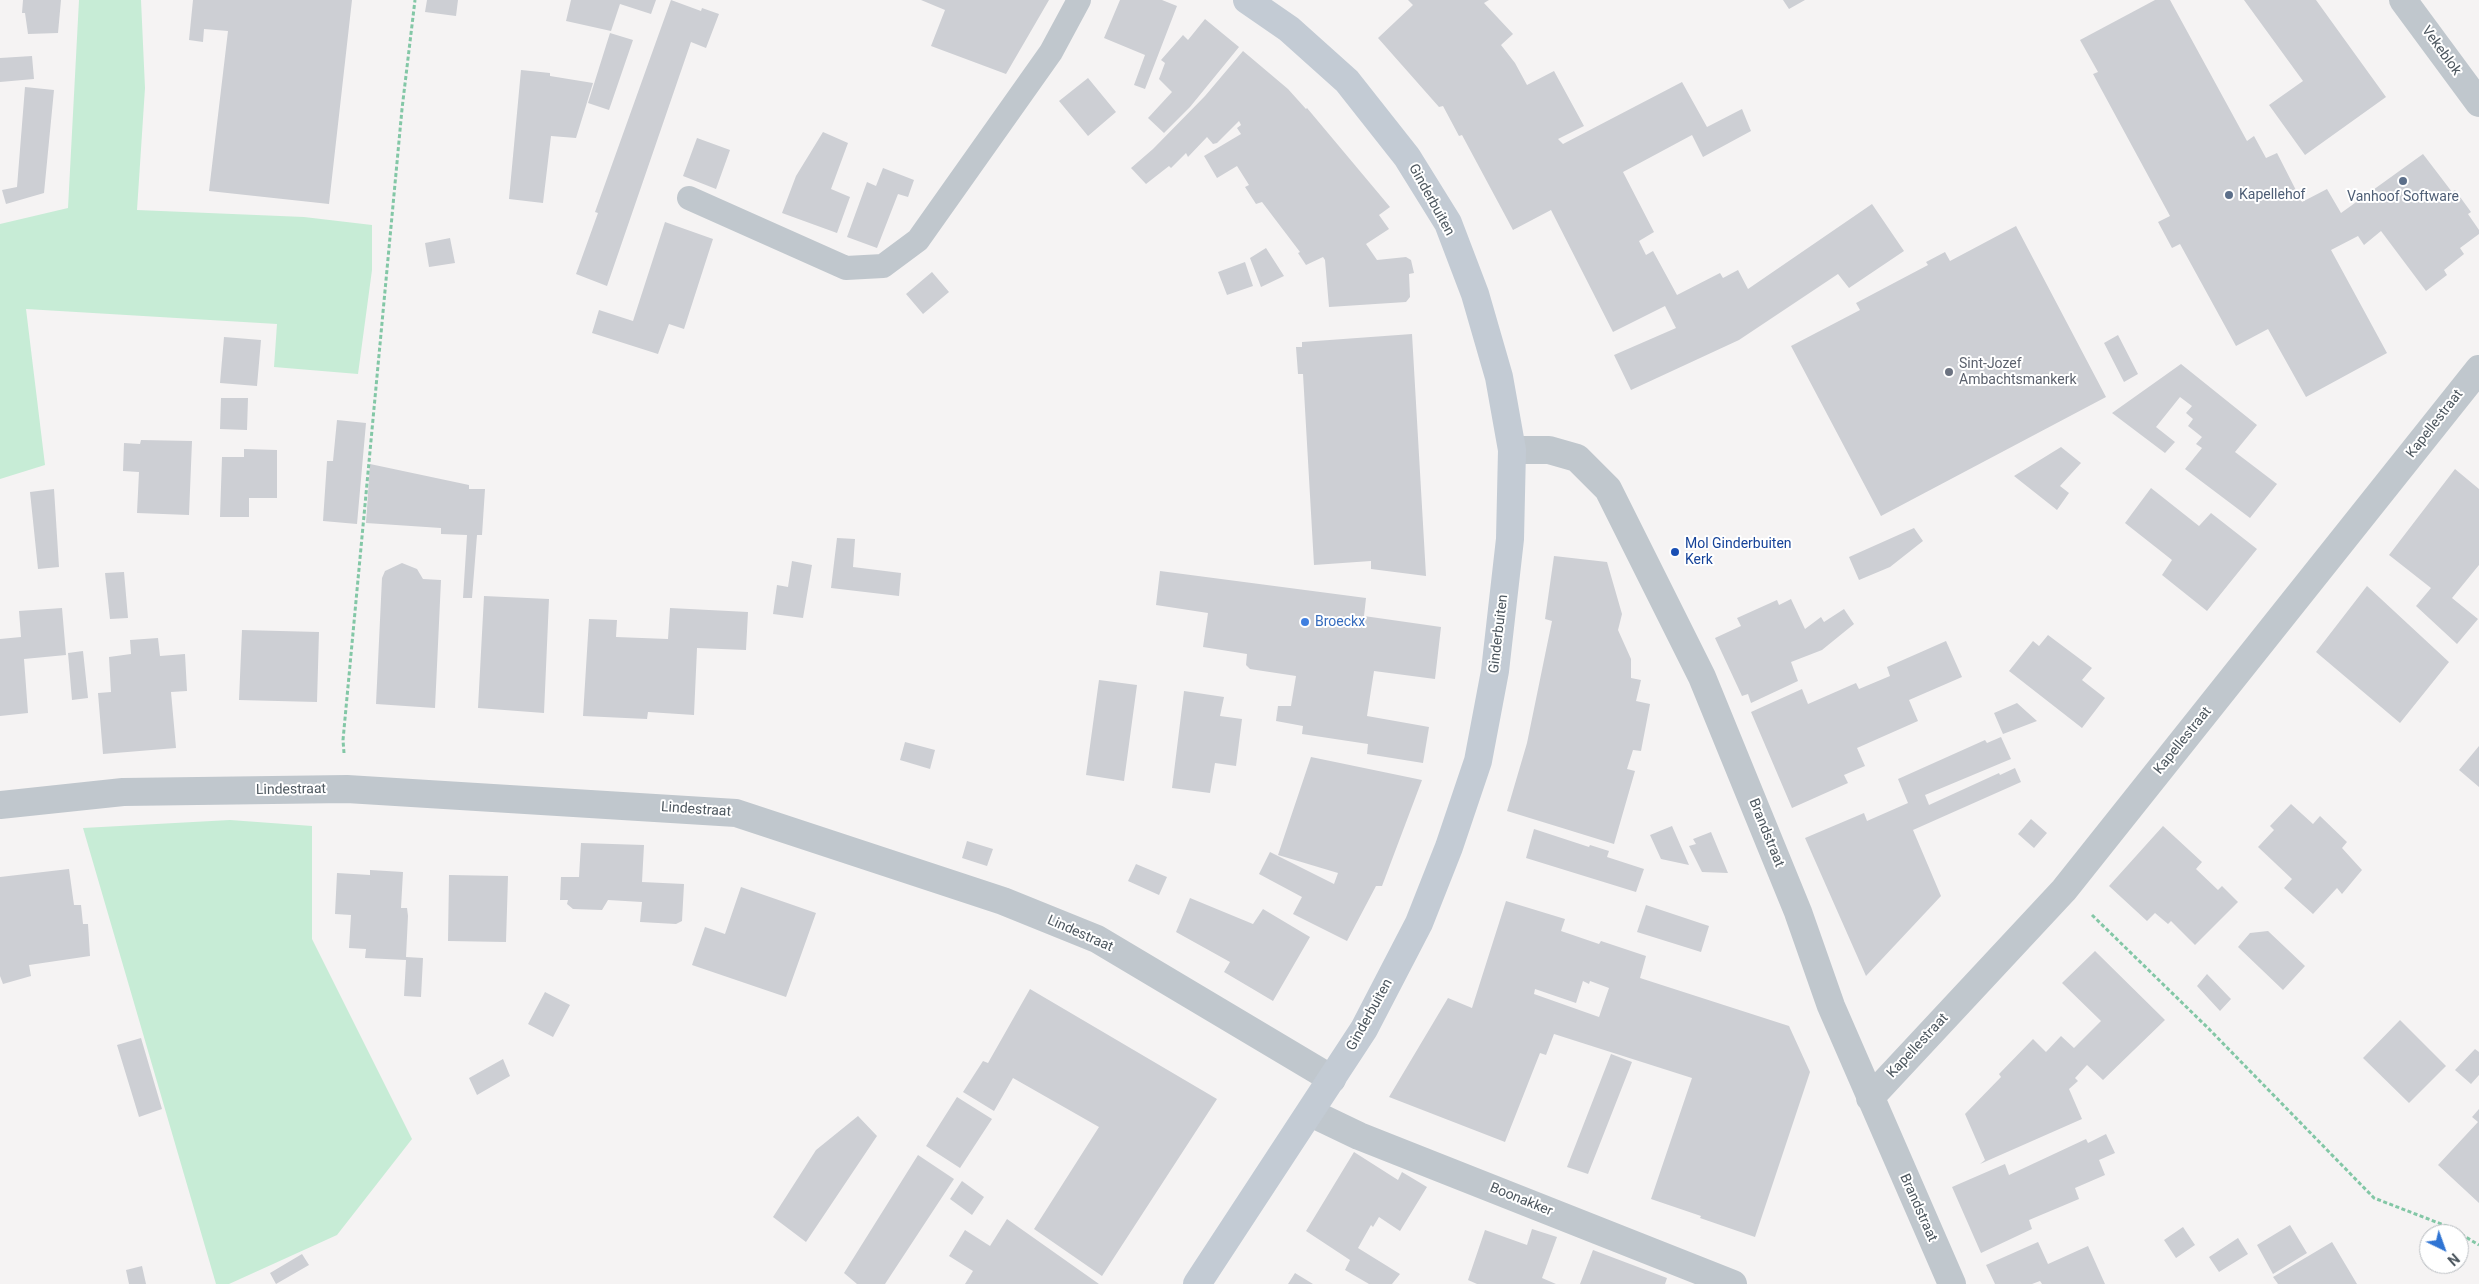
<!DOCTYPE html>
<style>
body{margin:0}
#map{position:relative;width:2479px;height:1284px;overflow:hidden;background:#f5f3f3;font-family:Roboto,sans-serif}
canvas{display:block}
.north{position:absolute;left:2419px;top:1224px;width:50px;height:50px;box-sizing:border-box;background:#fff;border:1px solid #b7bbbf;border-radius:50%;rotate:138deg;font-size:14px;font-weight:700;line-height:20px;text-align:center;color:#4c565e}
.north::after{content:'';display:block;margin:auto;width:18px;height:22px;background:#2f74d3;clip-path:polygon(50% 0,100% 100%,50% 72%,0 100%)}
</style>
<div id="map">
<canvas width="2479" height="1284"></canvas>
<div class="north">N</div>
</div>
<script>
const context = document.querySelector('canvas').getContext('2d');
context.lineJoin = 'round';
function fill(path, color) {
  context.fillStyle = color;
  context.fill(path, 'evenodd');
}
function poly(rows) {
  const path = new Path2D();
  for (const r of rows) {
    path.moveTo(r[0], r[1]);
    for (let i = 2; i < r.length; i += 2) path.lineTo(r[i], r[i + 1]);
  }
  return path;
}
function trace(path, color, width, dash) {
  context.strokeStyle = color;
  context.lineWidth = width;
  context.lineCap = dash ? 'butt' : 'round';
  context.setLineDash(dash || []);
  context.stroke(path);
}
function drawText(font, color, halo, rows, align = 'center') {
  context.font = font + ' Roboto,sans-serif';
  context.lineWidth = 4;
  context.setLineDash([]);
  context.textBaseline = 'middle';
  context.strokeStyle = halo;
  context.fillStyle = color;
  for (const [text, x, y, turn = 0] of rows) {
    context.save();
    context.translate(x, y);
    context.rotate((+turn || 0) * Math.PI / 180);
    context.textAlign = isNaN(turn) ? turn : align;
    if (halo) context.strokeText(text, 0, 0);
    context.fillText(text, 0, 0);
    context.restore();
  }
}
fill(poly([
 [79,0,141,0,145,88,137,210,304,217,372,225,372,270,358,374,274,367,277,324,26,309,45,465,0,479,0,224,68,208],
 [230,820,312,826,312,939,412,1139,337,1235,229,1284,216,1284,83,828]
]), '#c7ecd6');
fill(poly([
 [23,0,61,0,58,33,28,34,25,13,22,13],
 [193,0,352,0,329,204,209,191,228,31,204,29,203,42,189,40],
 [427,0,458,0,456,16,425,12],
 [571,0,656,0,651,14,620,4,611,31,566,21],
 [671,0,701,11,702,8,719,14,706,48,691,42,607,286,576,274,598,213,595,212],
 [921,0,1049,0,1006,74,931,46,945,10],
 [1120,0,1162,0,1177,6,1145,89,1134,85,1145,55,1104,38],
 [1408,0,1489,0,1484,3,1513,34,1501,45,1515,63,1527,85,1554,71,1584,126,1558,139,1563,144,1682,82,1707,127,1742,109,1751,131,1703,157,1692,135,1623,172,1654,232,1639,241,1646,255,1653,251,1677,295,1720,273,1723,278,1738,270,1748,289,1872,204,1904,251,1849,288,1838,274,1739,340,1631,390,1614,355,1676,328,1665,306,1613,332,1551,210,1513,230,1462,135,1459,136,1443,106,1439,107,1378,38,1413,5],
 [1783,0,1805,0,1789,9],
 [2155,0,2170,0,2247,141,2254,136,2266,158,2277,153,2302,202,2327,189,2341,213,2423,154,2452,192,2455,190,2471,212,2468,214,2479,230,2479,234,2460,248,2464,254,2444,270,2447,275,2426,291,2381,231,2364,245,2358,236,2331,250,2387,353,2306,397,2268,329,2236,346,2180,244,2172,248,2158,222,2170,216,2093,74,2098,72,2080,40],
 [2244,0,2316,0,2386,97,2305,155,2269,105,2303,81],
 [1205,19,1239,47,1190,107,1164,133,1148,118,1172,92,1159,79,1165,63,1161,60,1183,35,1188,40],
 [610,33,633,40,609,110,588,103],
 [1243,51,1288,89,1306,109,1307,108,1390,207,1379,215,1389,229,1366,244,1377,260,1406,257,1411,260,1414,273,1409,274,1410,297,1406,302,1329,307,1325,260,1323,257,1306,265,1298,253,1300,252,1262,202,1256,204,1245,187,1249,185,1237,166,1217,178,1204,156,1241,134,1237,128,1241,125,1239,121,1217,143,1213,144,1207,137,1188,157,1186,153,1171,168,1169,166,1146,184,1131,168,1153,149,1205,96],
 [32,56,34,79,0,82,0,58],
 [521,70,550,73,550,76,593,83,576,138,551,136,543,203,509,199],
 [1088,78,1116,112,1088,136,1059,101],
 [25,87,54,90,44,193,6,204,2,190,17,187],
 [823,132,848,143,831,189,850,197,837,233,782,213,796,176],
 [697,138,730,150,716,189,683,176],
 [883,168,914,180,908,197,898,194,877,248,847,237,867,182,876,186],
 [665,222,713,239,684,329,669,324,658,354,592,333,599,310,633,321],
 [2016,226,2106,397,1881,516,1791,346,1860,310,1856,303,1928,265,1926,262,1945,252,1950,261],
 [450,238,455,263,429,267,425,243],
 [1266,248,1284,276,1261,287,1250,258],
 [1245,262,1253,286,1227,295,1218,272],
 [932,272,949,292,923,314,906,294],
 [1412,334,1426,576,1371,569,1371,561,1314,565,1303,374,1298,374,1296,347,1302,347,1302,342],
 [2118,335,2138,374,2124,382,2104,343],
 [224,337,261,340,257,386,220,383],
 [2181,364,2257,425,2235,452,2277,484,2250,518,2185,469,2202,448,2196,444,2202,437,2188,426,2193,419,2186,413,2192,406,2180,397,2156,427,2175,442,2165,453,2112,413],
 [221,398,248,398,247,430,220,429],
 [337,420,366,423,357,524,323,521,327,461,333,461],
 [141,440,192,441,189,515,137,513,139,472,123,471,124,443,140,444],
 [2061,447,2081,463,2060,486,2069,493,2057,510,2014,476],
 [244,449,277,450,277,498,249,498,249,517,220,517,222,457,244,457],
 [370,464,469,485,469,489,485,489,482,535,477,535,472,598,463,598,467,535,441,534,441,528,366,523],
 [2455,469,2479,489,2479,565,2452,598,2478,619,2457,644,2416,606,2431,588,2389,555],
 [2151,488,2199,526,2211,513,2257,549,2207,611,2162,575,2172,560,2125,523],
 [54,489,59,567,38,569,30,492],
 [1914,528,1923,541,1890,567,1859,580,1849,557],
 [837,538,855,539,853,567,901,573,899,596,831,588],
 [1554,556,1607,562,1622,614,1618,630,1631,659,1631,678,1641,680,1636,701,1650,704,1641,751,1633,750,1627,769,1635,771,1614,844,1507,811,1527,743,1552,621,1545,619],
 [792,561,812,565,803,618,773,614,777,585,788,587],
 [402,563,417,569,423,579,441,580,435,708,376,704,382,578,385,571],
 [1160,571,1366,598,1364,616,1441,627,1435,679,1374,671,1367,716,1429,727,1423,763,1367,754,1368,744,1302,734,1303,726,1276,721,1278,706,1291,706,1296,676,1250,669,1246,665,1247,654,1203,647,1208,613,1156,605],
 [124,572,128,618,110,619,105,573],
 [2367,586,2449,662,2400,723,2316,652],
 [484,596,549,599,544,713,478,708],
 [1791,599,1805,629,1821,617,1824,622,1844,609,1854,624,1822,650,1791,662,1798,681,1751,703,1748,694,1742,696,1715,638,1741,626,1737,618,1777,600,1779,605],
 [62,608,66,655,24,659,28,713,0,716,0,639,21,637,19,611],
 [670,608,748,612,746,650,697,648,694,715,648,712,647,719,583,716,589,619,617,620,616,637,668,639],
 [242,630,319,632,317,702,239,700],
 [2048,635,2092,668,2082,680,2105,698,2082,728,2009,671,2033,641,2039,646],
 [158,638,160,656,185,654,187,691,171,692,176,748,103,754,98,693,111,692,109,657,131,654,130,640],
 [1946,641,1962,677,1909,700,1918,721,1857,748,1865,766,1844,775,1848,783,1792,808,1751,712,1802,689,1808,704,1856,683,1859,689,1890,676,1887,667],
 [83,651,88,698,72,700,68,653],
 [1099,680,1137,685,1124,781,1086,775],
 [1184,691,1224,697,1220,716,1242,719,1236,766,1215,763,1210,793,1172,788],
 [2017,703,2037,721,2003,734,1994,713],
 [2001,737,2011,759,1925,795,1929,805,1999,773,2000,775,2015,768,2021,782,1913,830,1941,896,1866,976,1805,838,1864,813,1867,821,1908,803,1898,779,1985,740,1987,743],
 [905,742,935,750,930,769,900,760],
 [2479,746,2479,787,2459,770],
 [1311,757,1422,780,1382,886,1376,886,1347,941,1293,914,1302,897,1259,874,1270,852,1334,884,1338,873,1278,855],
 [2291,804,2313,824,2320,816,2347,842,2342,848,2362,870,2342,894,2337,888,2313,914,2284,888,2292,879,2258,847,2274,830,2270,826],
 [2031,819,2047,833,2034,848,2018,834],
 [1672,826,1689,865,1661,859,1650,835],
 [2163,826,2202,862,2196,869,2218,890,2222,886,2238,902,2195,945,2171,921,2168,924,2155,913,2147,921,2109,886],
 [1534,829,1589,847,1590,845,1609,851,1607,857,1644,869,1636,892,1526,858],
 [1711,832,1728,873,1702,872,1689,846,1696,844,1693,839],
 [967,841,993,849,987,866,962,858],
 [581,843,644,845,642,882,684,884,682,921,676,924,640,922,642,902,608,900,602,910,573,909,567,904,568,900,560,900,561,877,579,877],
 [1136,864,1167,877,1159,895,1128,881],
 [69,869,74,905,81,905,83,924,88,924,90,956,29,965,31,976,3,984,0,976,0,877],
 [370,870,403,872,401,908,407,908,408,916,406,957,423,958,421,997,404,996,406,960,365,958,366,949,349,948,351,915,335,914,337,873,370,875],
 [449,875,508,876,506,942,448,941],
 [741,887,816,913,786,997,692,965,705,927,725,934],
 [1190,898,1253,924,1263,909,1310,937,1273,1001,1224,972,1230,962,1176,932],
 [1506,901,1565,919,1561,931,1599,944,1601,941,1646,956,1640,978,1789,1026,1810,1072,1755,1237,1700,1218,1701,1216,1651,1199,1692,1078,1554,1034,1546,1055,1540,1053,1505,1142,1389,1097,1448,998,1472,1008],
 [1583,981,1589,984,1590,981,1609,988,1599,1017,1534,994,1535,989,1576,1003],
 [1646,905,1709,926,1701,952,1637,932],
 [2268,931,2305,966,2283,990,2238,947,2250,933],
 [2095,951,2165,1020,2103,1080,2087,1065,2075,1078,2078,1081,2069,1089,2082,1119,1980,1164,1985,1160,1965,1114,2001,1077,1999,1074,2033,1039,2046,1052,2061,1036,2074,1048,2101,1021,2062,983],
 [2207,974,2231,999,2220,1011,2197,986],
 [1030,989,1217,1099,1102,1276,1034,1229,1099,1127,1013,1078,994,1111,963,1092,983,1061,988,1063],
 [545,992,570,1005,553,1037,528,1024],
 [2400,1020,2446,1066,2409,1103,2363,1058],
 [141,1038,162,1109,139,1117,117,1045],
 [2475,1049,2479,1052,2479,1075,2471,1084,2455,1070],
 [1611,1054,1632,1062,1588,1174,1567,1167],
 [503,1059,510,1076,477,1095,469,1078],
 [957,1097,992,1119,960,1168,926,1146],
 [2479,1109,2479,1203,2438,1165,2478,1122,2472,1117],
 [858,1116,877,1136,806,1242,773,1217,816,1150],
 [2106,1134,2115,1153,2099,1160,2105,1175,2075,1188,2079,1199,2029,1220,2032,1229,1981,1253,1952,1187,2005,1164,2009,1175,2086,1139,2088,1143],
 [1354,1152,1398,1180,1402,1172,1427,1187,1400,1231,1379,1217,1373,1227,1371,1225,1358,1248,1400,1274,1392,1284,1369,1284,1345,1270,1350,1260,1306,1231],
 [918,1155,954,1179,885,1284,857,1284,844,1273],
 [962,1181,984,1197,972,1215,950,1199],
 [1007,1219,1099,1284,965,1284,973,1271,949,1256,965,1230,990,1246],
 [2290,1225,2307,1253,2273,1274,2257,1245],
 [2183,1227,2195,1245,2176,1258,2164,1240],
 [1532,1229,1557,1237,1542,1278,1556,1284,1477,1284,1468,1280,1485,1230,1527,1245],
 [2238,1238,2248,1254,2219,1272,2209,1257],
 [2038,1242,2048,1264,2088,1246,2105,1284,2042,1284,2040,1281,2032,1284,1995,1284,1986,1265],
 [2332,1242,2357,1284,2278,1284,2273,1277],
 [1593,1250,1667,1278,1665,1284,1580,1284],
 [302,1254,309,1265,276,1284,270,1273],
 [142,1266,146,1284,129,1284,126,1270],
 [1295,1273,1313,1284,1288,1284]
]), '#cdcfd4');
trace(poly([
 [344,753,343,740,402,109,415,0],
 [2092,915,2208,1028,2374,1198,2449,1227,2479,1245]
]), '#83c7a6', 3, [4, 2.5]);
trace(poly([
 [689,198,846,268,883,266,918,240,1051,52,1079,0]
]), '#c0c7cd', 24);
trace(poly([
 [2403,0,2479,103],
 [0,805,123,792,347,789,736,813,1003,901,1097,939,1332,1079],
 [1311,1113,1359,1136,1733,1284]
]), '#c0c7cd', 28);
trace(poly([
 [1512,450,1549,450,1577,458,1608,489,1702,677,1798,912,1831,1006,1952,1284],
 [1870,1098,2064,890,2479,369]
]), '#c0c7cd', 28);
trace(poly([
 [1197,1284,1364,1029,1419,923,1449,847,1478,761,1495,671,1510,539,1512,450,1499,377,1475,294,1448,223,1407,157,1347,81,1289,29,1247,0]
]), '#c3cbd4', 28);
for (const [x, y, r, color] of [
 [2403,181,5,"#5c6f8a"],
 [2229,195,5,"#5c6f8a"],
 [1949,372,5,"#6b7280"],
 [1675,552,5,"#1a4fb4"],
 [1305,622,5,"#3f7fe0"]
]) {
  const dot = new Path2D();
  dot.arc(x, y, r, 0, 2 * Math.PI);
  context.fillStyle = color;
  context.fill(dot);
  trace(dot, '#fff', 2);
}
drawText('14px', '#4c565e', '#fff', [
 ["Vekeblok",2441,51,54],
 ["Ginderbuiten",1431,200,61],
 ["Kapellestraat",2435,424,-52],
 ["Ginderbuiten",1499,634,-83],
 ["Kapellestraat",2183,741,-51],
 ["Lindestraat",291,790,-1],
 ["Lindestraat",696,810,4],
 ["Brandstraat",1766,833,68],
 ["Lindestraat",1080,934,24],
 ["Ginderbuiten",1370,1015,-61],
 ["Kapellestraat",1918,1046,-47],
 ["Boonakker",1521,1200,22],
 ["Brandstraat",1918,1208,66]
]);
drawText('14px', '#4e5e75', '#fff', [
 ["Kapellehof",2239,195],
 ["Vanhoof Software",2403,197,"center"]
], 'left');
drawText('14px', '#5b616d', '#fff', [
 ["Sint-Jozef",1959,364],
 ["Ambachtsmankerk",1959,380]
], 'left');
drawText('14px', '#164399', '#fff', [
 ["Mol Ginderbuiten",1685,544],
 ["Kerk",1685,560]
], 'left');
drawText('14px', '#366cbe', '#fff', [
 ["Broeckx",1315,622]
], 'left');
</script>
